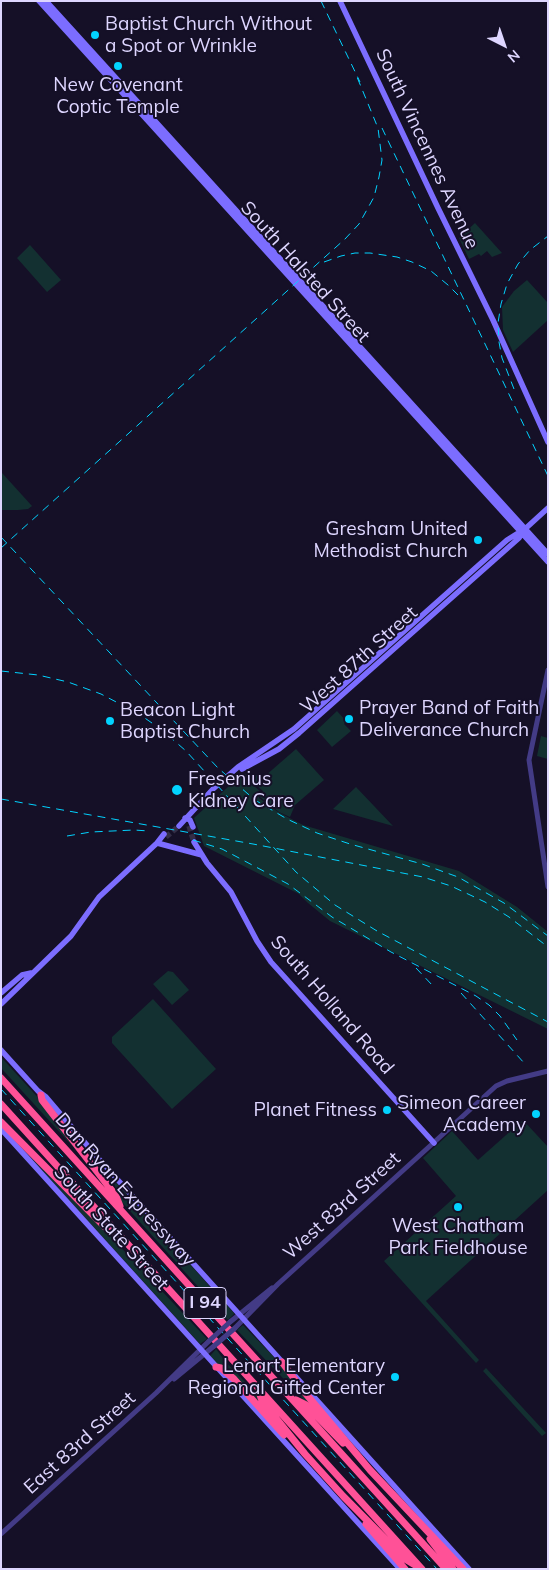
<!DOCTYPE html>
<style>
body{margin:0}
#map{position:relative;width:549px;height:1570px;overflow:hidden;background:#151027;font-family:Mulish,sans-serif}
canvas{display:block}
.frame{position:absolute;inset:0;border:2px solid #ded6ff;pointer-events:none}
.north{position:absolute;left:479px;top:20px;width:50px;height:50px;-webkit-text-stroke:4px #151027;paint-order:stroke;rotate:139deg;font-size:14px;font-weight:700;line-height:20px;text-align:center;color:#ded6ff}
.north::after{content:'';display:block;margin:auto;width:18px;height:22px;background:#ded6ff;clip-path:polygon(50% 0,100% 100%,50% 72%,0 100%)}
</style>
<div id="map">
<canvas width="549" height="1570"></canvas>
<div class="frame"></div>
<div class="north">N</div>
</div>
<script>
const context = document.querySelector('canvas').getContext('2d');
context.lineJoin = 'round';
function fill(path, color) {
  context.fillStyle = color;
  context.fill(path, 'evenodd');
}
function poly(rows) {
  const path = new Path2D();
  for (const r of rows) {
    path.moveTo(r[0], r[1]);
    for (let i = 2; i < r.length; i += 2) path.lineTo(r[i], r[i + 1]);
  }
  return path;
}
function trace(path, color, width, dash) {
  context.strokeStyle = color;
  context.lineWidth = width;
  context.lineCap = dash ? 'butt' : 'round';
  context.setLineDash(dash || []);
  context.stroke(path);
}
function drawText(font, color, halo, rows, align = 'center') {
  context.font = font + ' Mulish,sans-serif';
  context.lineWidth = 4;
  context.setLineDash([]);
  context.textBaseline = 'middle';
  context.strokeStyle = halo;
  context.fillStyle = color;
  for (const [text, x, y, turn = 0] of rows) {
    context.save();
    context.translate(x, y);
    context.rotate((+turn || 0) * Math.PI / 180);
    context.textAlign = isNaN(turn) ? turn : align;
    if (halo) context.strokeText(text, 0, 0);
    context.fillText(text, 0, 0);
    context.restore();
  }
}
fill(poly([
 [475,223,502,253,492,257,487,251,481,256,479,254,469,259,459,238],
 [30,245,61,280,47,292,17,258],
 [527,280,548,303,548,320,513,352,503,330,502,307,514,291],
 [1,472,3,474,32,506,28,509,18,510,1,510],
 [337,711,346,721,344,724,351,731,332,747,317,730],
 [541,736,548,738,548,759,537,756],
 [296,749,324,780,295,805,290,817,279,812,260,797,263,791,243,774,265,776],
 [241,775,261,792,259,798,278,812,303,825,459,871,517,907,548,932,548,1029,330,921,308,903,299,894,204,846,194,818],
 [356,787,393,826,333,809],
 [168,971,173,972,189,990,172,1005,153,984],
 [153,999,216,1069,172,1109,112,1043,112,1037],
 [1,1057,43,1103,87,1162,1,1068],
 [523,1120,548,1147,548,1190,426,1301,479,1360,476,1363,384,1261,456,1196,423,1158,452,1131,478,1160],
 [1,1125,49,1171,207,1339,200,1344],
 [111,1177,233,1312,234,1314,228,1320,122,1202],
 [243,1325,272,1355,343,1441,237,1330],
 [216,1349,225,1361,245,1382,283,1430,210,1356],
 [486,1368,546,1433,542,1436,483,1371]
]), '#133031');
trace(poly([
 [189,826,194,842],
 [166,837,179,826]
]), '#332e47', 5.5, [5.5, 3]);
trace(poly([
 [548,670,529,760,548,887],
 [230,1322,272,1288],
 [235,1328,278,1284,496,1086,507,1081,548,1071],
 [174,1379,214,1346],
 [1,1534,156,1393,209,1341]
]), '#433b86', 5);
trace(poly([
 [39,1,548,562],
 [46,1,548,554],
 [340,1,438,208,493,320,548,442],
 [242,769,279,749,299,733,519,538,525,529,548,508],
 [185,818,190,820,193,827],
 [179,826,213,789,238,767,294,729,507,540,523,530],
 [194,842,207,863,231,892,257,941,271,962,434,1143],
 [157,843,202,855],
 [1,993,22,975,31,973],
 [1,1004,71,936,99,897,157,843,164,834],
 [1,1050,38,1091,46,1097,98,1158,285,1365],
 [1,1129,400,1569],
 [296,1377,469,1569]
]), '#7c6dff', 5.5);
trace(poly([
 [1,1078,446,1569],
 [41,1095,42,1100,116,1196,120,1206],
 [1,1104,422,1569],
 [1,1122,105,1227,115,1233],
 [282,1362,301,1388,370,1470,463,1569],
 [216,1367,221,1368,234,1379,284,1435],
 [259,1392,262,1401,305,1454,343,1496,405,1559,415,1565],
 [296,1400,306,1405,343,1443],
 [366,1524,405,1569],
 [430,1539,453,1569]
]), '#ff5197', 7);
trace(poly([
 [321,1,360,82],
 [382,128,548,476],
 [324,262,341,256,355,253,370,253,397,257,412,262,431,271,448,285,458,295],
 [514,389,502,358,499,342,498,323,501,304,507,284,518,264,530,250,548,236],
 [1,537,218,768,255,800,287,819,317,833,350,844,422,864,458,877,504,903,548,936],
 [1,548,345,239,359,224,374,197,379,177,382,160,378,128,357,77],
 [1,671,38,675,68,682,101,694,139,714,162,730,186,751,296,872,335,905,377,931,548,1022],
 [1,799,253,844,423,877,451,886,485,902,509,917,548,947],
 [67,836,91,832,134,830,149,831],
 [193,840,222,849,288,884,332,917,391,952,476,996,489,1005,500,1016,517,1040],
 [416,968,433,986],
 [461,993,525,1064],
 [1,1089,437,1569]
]), '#02d3ff', 1, [8, 6]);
trace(poly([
 [209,1341,230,1322],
 [214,1346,235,1328]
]), '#433b86', 5);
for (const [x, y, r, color] of [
 [95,35,5,"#02d3ff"],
 [118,66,5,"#02d3ff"],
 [478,540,5,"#02d3ff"],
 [349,719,5,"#02d3ff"],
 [110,721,5,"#02d3ff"],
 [177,790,6,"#02d3ff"],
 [387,1110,5,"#02d3ff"],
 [536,1114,5,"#02d3ff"],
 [458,1207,5,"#02d3ff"],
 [395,1377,5,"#02d3ff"]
]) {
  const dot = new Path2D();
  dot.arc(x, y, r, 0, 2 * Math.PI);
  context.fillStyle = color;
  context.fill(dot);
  trace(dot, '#151027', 2);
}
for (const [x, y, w] of [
 [205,1303,42]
]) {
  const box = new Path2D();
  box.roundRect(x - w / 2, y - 15.5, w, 31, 4);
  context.fillStyle = '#151027';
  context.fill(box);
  trace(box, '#ded6ff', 1);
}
drawText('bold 18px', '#ded6ff', null, [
 ["I 94",205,1303]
]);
drawText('19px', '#ded6ff', '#151027', [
 ["Baptist Church Without",105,24],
 ["a Spot or Wrinkle",105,46],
 ["New Covenant",118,85,"center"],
 ["Coptic Temple",118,107,"center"],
 ["Gresham United",468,529,"right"],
 ["Methodist Church",468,551,"right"],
 ["Prayer Band of Faith",359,708],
 ["Deliverance Church",359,730],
 ["Beacon Light",120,710],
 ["Baptist Church",120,732],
 ["Fresenius",188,779],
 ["Kidney Care",188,801],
 ["Simeon Career",526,1103,"right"],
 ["Academy",526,1125,"right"],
 ["Planet Fitness",377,1110,"right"],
 ["West Chatham",458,1226,"center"],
 ["Park Fieldhouse",458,1248,"center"],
 ["Lenart Elementary",385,1366,"right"],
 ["Regional Gifted Center",385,1388,"right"]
], 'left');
drawText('19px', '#ded6ff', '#151027', [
 ["South Vincennes Avenue",427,149,65],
 ["South Halsted Street",305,272,48],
 ["West 87th Street",359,660,-42],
 ["South Holland Road",332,1005,49],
 ["Dan Ryan Expressway",125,1190,48],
 ["West 83rd Street",342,1206,-42],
 ["South State Street",111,1228,48],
 ["East 83rd Street",80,1443,-42]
]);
</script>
